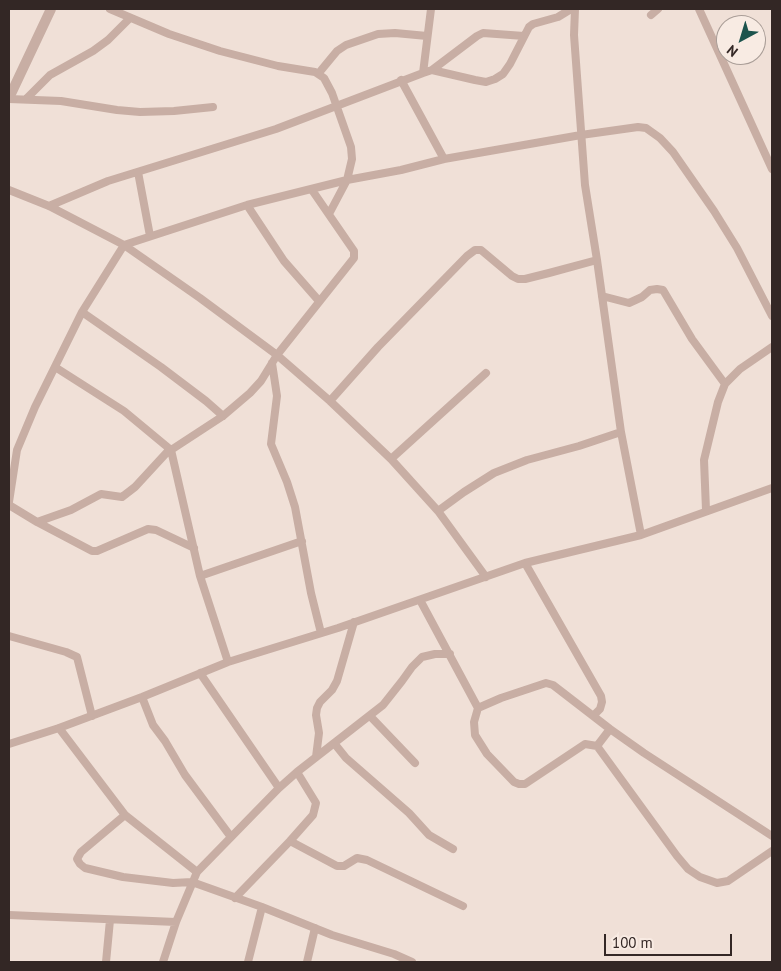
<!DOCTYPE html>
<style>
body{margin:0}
#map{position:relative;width:781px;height:971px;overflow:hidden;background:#f0e0d7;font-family:"PT Sans",sans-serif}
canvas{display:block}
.frame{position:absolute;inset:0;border:10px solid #332725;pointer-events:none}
.north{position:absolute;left:716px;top:15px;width:50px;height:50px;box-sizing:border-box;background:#f8ebe3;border:1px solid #a99d97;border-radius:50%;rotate:219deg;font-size:14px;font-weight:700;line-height:20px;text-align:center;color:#332725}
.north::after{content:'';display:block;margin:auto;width:18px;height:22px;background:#1c534d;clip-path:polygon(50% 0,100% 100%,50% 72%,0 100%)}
.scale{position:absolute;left:604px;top:934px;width:128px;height:22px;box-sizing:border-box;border:2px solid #332725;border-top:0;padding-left:6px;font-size:15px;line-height:18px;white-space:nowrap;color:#332725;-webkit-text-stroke:4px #f8ebe3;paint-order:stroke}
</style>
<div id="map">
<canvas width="781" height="971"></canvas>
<div class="frame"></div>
<div class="north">N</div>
<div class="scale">100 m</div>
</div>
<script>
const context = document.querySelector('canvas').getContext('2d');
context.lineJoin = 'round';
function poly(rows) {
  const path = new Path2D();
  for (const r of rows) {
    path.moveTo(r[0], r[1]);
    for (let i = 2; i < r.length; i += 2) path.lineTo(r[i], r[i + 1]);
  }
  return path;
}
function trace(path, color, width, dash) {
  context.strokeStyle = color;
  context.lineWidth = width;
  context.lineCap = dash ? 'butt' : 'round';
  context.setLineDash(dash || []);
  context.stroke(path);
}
trace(poly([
 [110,9,169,34,220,51,278,66,315,72,324,78,332,93,351,147,352,159,347,180,329,214],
 [575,9,574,35,585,185,597,260,621,432,641,535],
 [699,9,772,169],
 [651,15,658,9],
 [432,70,477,36,483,33,524,36],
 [423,73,432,70,475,80,486,82,495,79,503,74,510,64,529,27,533,24,558,17,571,9],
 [318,74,337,51,346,45,378,34,395,33,427,36],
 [401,80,444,159],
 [27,98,50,75,93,51,108,40,130,18],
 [9,99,61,101,117,110,140,112,174,111,213,107],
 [138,172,150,236],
 [9,190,49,206,124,245,200,298,277,355,330,401,391,459,438,511,486,577],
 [247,205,284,261,319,301],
 [49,206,108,181,276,129,423,73,431,9],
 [602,296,629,303,642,297,650,290,657,289,663,290,692,339,725,384],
 [82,312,161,367,206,401,223,416],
 [272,363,277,396,271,444,287,482,295,507,311,593,321,633],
 [55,367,124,411,171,450],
 [330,401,378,347,467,256,475,250,481,250,512,276,518,279,525,279,549,273,597,260],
 [391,459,486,373],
 [9,502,17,450,35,407,82,312,124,245,247,205,347,180,401,170,444,159,581,135,638,127,646,128,660,138,673,152,714,211,737,248,772,316],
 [9,505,37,522,71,510,101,494,122,497,135,487,170,449],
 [706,510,704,460,718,402,725,384,740,369,772,347],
 [438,511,464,492,494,473,527,460,579,446,621,432],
 [37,522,92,551,97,551,148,529,156,530,194,548],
 [525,563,601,696,602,702,600,709,593,716],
 [200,576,302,541],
 [420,600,478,708,501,698,546,683,553,685,610,729,644,753,772,836],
 [9,636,66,652,77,657,92,716],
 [228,662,200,576,171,450,223,416,250,393,261,381,277,355,354,258,354,251,312,190],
 [200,673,279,788],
 [142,697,153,725,165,741,185,775,231,837],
 [478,708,474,722,475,735,487,754,514,782,519,784,525,784,585,744,597,746,677,856,688,869,700,877,717,883,728,881,772,851],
 [370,716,415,763],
 [59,728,125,815,197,872,176,922,163,962],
 [334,743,346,758,409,813,429,835,453,849],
 [9,744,59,728,142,697,228,662,338,628,525,563,641,535,772,488],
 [597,746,610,729],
 [316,757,319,733,316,715,317,708,320,702,332,690,337,681,354,622],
 [125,815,81,852,77,859,80,864,85,868,123,877,173,883,192,882,262,907,332,935,394,954,412,962],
 [290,841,337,866,344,866,357,858,367,860,463,906],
 [197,872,279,788,297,772,383,705,402,681,412,667,422,657,435,654,450,654],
 [235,898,290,841,313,815,316,803,297,772],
 [9,915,176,922],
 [106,962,110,920],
 [248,962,262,907],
 [307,962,315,928]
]), '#c8aea4', 8);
trace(poly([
 [9,98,51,9]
]), '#c8aea4', 10);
</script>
